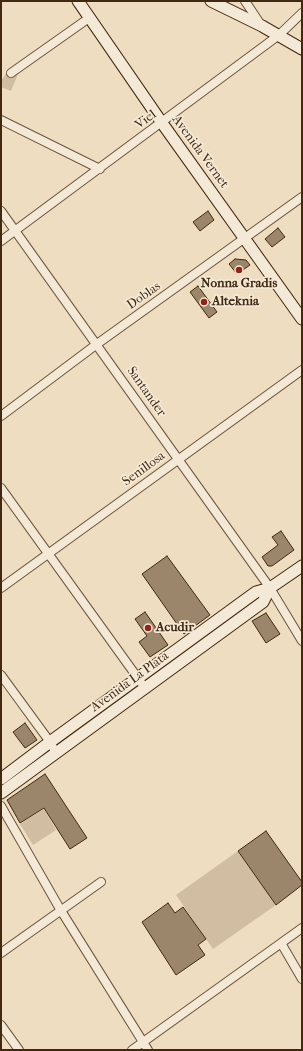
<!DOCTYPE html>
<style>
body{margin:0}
#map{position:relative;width:303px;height:1051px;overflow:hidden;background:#eeddc0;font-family:"IM FELL French Canon",serif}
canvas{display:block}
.frame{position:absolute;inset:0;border:2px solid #412810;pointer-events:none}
</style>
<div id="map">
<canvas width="303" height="1051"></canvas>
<div class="frame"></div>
</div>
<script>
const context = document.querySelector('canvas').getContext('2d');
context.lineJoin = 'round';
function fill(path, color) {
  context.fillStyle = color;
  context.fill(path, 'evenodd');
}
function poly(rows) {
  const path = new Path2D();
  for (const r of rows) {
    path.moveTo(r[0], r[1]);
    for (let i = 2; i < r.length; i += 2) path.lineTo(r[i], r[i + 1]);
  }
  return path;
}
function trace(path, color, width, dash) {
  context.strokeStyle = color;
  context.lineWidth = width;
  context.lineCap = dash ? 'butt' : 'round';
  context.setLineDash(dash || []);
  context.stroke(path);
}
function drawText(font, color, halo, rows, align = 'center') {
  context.font = font + ' "IM FELL French Canon",serif';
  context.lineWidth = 3.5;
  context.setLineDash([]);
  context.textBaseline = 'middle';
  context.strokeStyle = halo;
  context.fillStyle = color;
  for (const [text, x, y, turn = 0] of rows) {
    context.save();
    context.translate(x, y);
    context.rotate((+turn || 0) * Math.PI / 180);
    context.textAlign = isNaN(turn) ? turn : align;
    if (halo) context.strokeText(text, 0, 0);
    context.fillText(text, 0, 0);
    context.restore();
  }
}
fill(poly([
 [9,69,18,74,11,91,1,87,1,81],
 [44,809,56,830,33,845,20,824],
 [238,851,276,905,213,949,176,895]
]), '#d1bea2');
const building = poly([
 [208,211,214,220,200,231,193,222,208,211],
 [278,228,285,237,272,247,265,239,278,228],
 [235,259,246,260,250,265,237,274,229,264,235,259],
 [198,286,217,312,209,318,190,292,198,286],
 [281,531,294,550,272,566,268,566,262,557,278,545,272,537,281,531],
 [167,556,210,615,184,634,142,574,167,556],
 [145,612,168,645,150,657,139,642,147,636,135,619,145,612],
 [266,613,280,634,266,643,252,621,266,613],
 [25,723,37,740,25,748,13,732,25,723],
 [45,774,87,838,70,849,44,808,20,823,7,800,45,774],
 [266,831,302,882,302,885,276,905,238,851,266,831],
 [168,903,175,913,183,907,206,939,198,945,205,955,176,975,142,922,168,903]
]);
fill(building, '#9b866c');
trace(building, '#412810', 1);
const minor = poly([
 [245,1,261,25],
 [11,73,89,18],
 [1,120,100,169],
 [1,211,270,588,302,641],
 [1,241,279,35,302,13],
 [1,416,97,344,302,197],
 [1,488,145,688],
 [1,588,302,370],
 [1,675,50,742,56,753],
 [1,806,60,909,148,1050],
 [281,943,302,979],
 [1,953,101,882],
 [1,1025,19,1050],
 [132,1050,302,928]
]);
const secondary = poly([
 [78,1,162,123,302,319],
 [211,1,262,26,302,49],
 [1,779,50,742,256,592,270,588,302,566],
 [1,793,263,602,270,588]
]);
trace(minor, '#6c553c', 10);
trace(secondary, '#412810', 13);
trace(minor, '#f4e9d6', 8);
trace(secondary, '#f4e9d6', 11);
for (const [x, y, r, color] of [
 [239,270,4,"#8f2418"],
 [204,302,4,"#8f2418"],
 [148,628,4,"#8f2418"]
]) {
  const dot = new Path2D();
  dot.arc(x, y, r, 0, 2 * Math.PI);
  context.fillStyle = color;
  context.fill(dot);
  trace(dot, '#f4e9d6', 1.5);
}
drawText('13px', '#412810', '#f4e9d6', [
 ["Viel",146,120,-37],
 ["Avenida Vernet",200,152,54],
 ["Doblas",144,296,-35],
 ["Santander",146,392,55],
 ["Senillosa",144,469,-36],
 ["Avenida La Plata",130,682,-36]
]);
drawText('bold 13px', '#412810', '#f4e9d6', [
 ["Nonna Gradis",239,284,"center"],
 ["Alteknia",212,302],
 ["Acudir",156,628]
], 'left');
</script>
